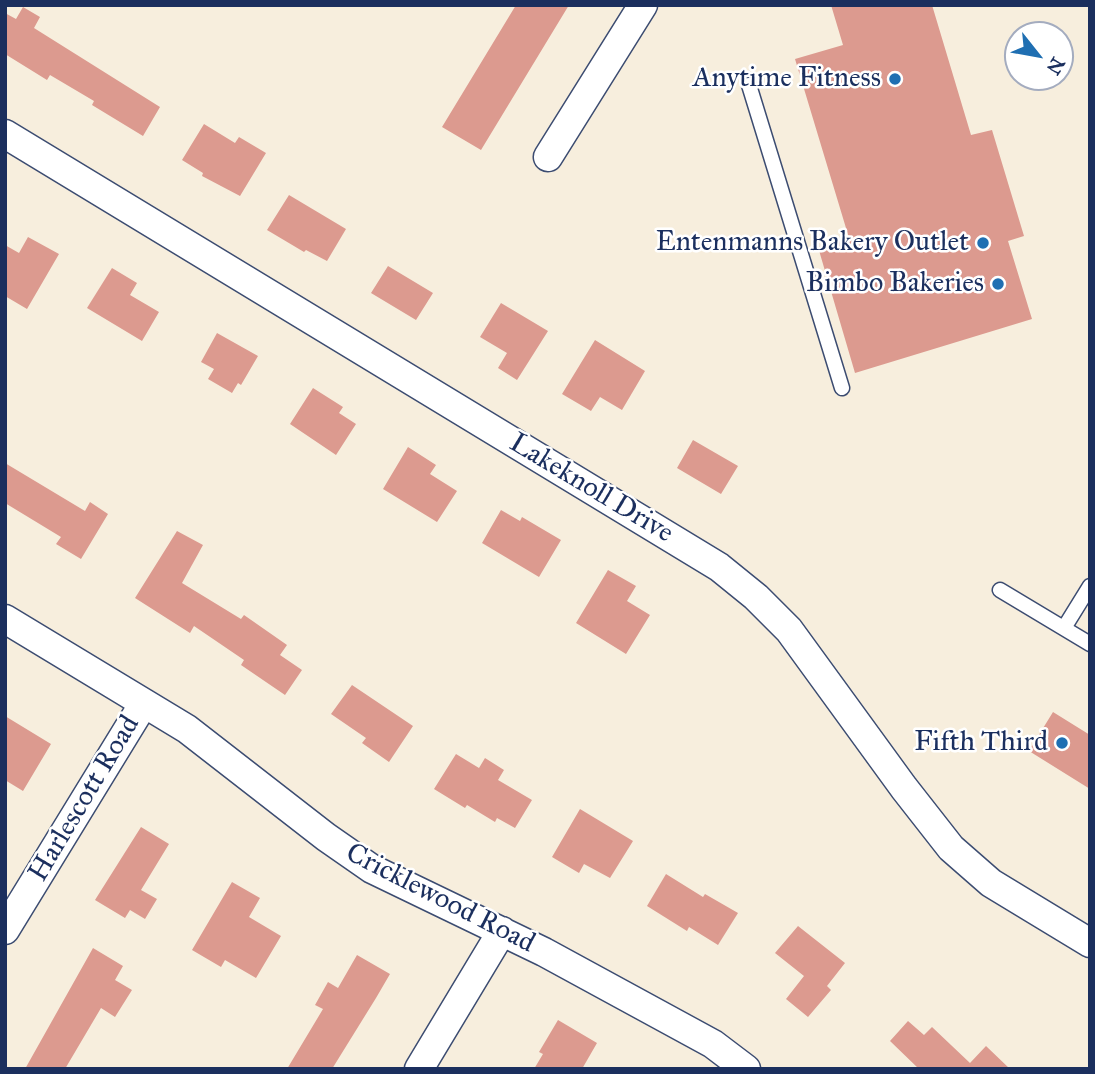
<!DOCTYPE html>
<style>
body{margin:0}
#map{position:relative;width:1095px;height:1074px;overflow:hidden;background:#f7eedd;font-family:"IM FELL Great Primer",serif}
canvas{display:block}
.frame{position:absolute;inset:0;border:7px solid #1b2f5e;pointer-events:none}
.north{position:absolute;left:1004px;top:21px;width:70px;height:70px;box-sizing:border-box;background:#fff;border:2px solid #a4acbf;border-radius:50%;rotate:121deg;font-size:19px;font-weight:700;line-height:28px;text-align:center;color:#1b2f5e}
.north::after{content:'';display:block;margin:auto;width:24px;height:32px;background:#1f6fb2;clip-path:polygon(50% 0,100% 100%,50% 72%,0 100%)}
</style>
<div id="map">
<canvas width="1095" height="1074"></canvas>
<div class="frame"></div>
<div class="north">N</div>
</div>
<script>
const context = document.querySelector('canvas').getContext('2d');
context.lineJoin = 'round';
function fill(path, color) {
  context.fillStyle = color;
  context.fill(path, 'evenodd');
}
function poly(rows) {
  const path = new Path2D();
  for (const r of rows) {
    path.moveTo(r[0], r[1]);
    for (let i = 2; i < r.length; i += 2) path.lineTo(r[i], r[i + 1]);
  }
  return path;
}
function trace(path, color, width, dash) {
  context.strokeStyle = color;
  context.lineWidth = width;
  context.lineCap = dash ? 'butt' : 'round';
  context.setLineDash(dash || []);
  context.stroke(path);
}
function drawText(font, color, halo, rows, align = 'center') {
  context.font = font + ' "IM FELL Great Primer",serif';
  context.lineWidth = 5;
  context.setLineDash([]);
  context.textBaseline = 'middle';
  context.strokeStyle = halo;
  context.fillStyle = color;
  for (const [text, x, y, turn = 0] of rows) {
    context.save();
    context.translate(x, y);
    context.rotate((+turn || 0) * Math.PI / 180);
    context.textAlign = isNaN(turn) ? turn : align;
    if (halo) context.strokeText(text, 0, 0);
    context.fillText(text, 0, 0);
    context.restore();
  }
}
fill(poly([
 [516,5,569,5,481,150,442,127],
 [831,5,932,5,971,135,992,130,1024,236,1008,241,1032,319,855,373,818,247,849,238,795,59,843,45],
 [23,7,40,17,34,28,160,107,143,136,92,105,94,101,50,75,47,80,5,54,5,13,16,19],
 [204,124,235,143,239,137,266,153,240,196,202,176,203,173,182,160],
 [289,195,346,229,327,261,306,250,304,252,267,230],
 [28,237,59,254,27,309,5,296,5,245,19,253],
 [388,266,433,293,416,320,371,293],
 [112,268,137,283,130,295,159,312,142,341,87,308],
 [501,303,548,331,517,380,498,368,507,353,480,337],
 [217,333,258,356,241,385,238,383,232,393,208,379,214,369,201,362],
 [595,340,645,371,622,410,600,397,591,411,562,394],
 [313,388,343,407,339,413,356,424,336,455,290,424],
 [693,440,738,466,721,494,677,468],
 [408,447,436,465,430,474,457,491,437,522,383,489],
 [5,463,85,511,90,502,108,514,81,559,56,544,61,537,5,503],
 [501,510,520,521,522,517,561,540,539,577,482,543],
 [177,531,203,545,182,583,241,619,244,615,287,645,280,655,302,670,285,695,241,665,244,660,194,626,190,633,135,598],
 [608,570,636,586,627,601,650,615,626,654,576,623],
 [352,685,413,726,389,762,362,743,366,738,331,714],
 [1053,712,1090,735,1090,789,1029,751],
 [5,716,51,744,23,791,5,780],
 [456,754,479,768,485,758,504,770,498,780,532,800,515,828,497,818,495,822,467,805,465,808,434,789],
 [580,809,633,841,610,878,584,864,579,873,552,857],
 [141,827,169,844,141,890,157,899,145,919,130,910,125,918,95,900],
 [666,874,703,897,705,894,738,913,718,945,689,927,687,931,647,906],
 [232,882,260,898,249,917,281,936,256,978,225,960,221,967,192,950],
 [798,926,845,963,827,986,831,990,808,1017,786,999,804,976,775,953],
 [93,948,123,966,115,980,132,990,115,1017,101,1008,65,1069,25,1069],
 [357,955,390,974,376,998,332,1069,287,1069,323,1009,315,1005,328,982,338,988],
 [558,1020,597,1043,582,1069,534,1069,543,1054,539,1052],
 [908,1021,924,1035,932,1027,970,1063,986,1046,1010,1069,919,1069,890,1041]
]), '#dc9a8f');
const lane = poly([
 [749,85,842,388],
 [1000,590,1090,644],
 [1064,628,1090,586]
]);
const street = poly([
 [5,134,719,567,756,597,789,630,904,788,951,848,991,883,1090,943],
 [548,157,643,5],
 [5,619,187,729,326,837,372,869,544,952,713,1044,746,1069],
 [5,930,144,703],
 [419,1069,502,931]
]);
trace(lane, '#3c4c71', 17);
trace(street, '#3c4c71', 31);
trace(lane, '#fff', 14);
trace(street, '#fff', 28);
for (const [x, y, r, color] of [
 [895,79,7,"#1f6fb2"],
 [983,243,7,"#1f6fb2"],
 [998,284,7,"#1f6fb2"],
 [1062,743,7,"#1f6fb2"]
]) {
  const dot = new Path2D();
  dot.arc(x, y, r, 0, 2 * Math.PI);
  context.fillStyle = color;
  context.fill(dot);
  trace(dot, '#fff', 2.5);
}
drawText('28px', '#1b2f5e', '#fff', [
 ["Anytime Fitness",881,79],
 ["Entenmanns Bakery Outlet",969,243],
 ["Bimbo Bakeries",984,284],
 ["Fifth Third",1048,743]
], 'right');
drawText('28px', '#1b2f5e', '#fff', [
 ["Lakeknoll Drive",591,489,31],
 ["Harlescott Road",85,799,-59],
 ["Cricklewood Road",440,899,27]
]);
</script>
